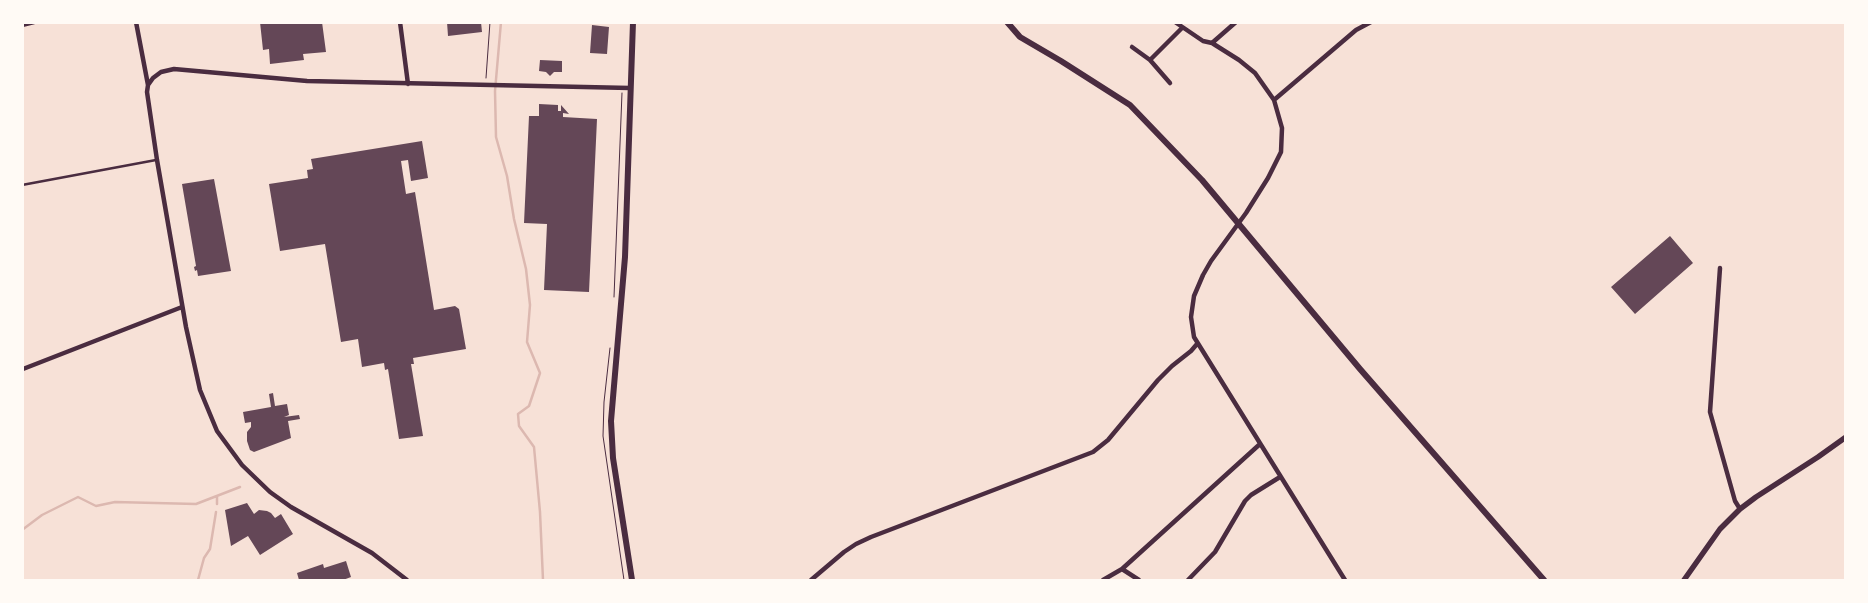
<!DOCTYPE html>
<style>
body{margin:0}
#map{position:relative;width:1868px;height:603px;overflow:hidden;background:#f7e1d7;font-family:Barlow,sans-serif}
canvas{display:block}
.frame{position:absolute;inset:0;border:24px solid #fffaf5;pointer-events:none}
</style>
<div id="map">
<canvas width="1868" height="603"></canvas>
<div class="frame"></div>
</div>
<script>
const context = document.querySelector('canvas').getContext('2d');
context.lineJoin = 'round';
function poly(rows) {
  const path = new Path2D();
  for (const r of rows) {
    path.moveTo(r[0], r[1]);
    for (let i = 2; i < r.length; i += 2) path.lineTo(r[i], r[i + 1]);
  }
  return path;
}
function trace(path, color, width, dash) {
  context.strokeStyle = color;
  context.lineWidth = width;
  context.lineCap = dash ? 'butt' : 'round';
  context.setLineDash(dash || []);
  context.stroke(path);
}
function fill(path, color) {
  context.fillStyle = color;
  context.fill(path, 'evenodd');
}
trace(poly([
 [501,22,495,91,496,137,507,176,514,219,526,269,530,305,527,342,540,373,529,406,518,414,519,426,534,447,540,512,543,580],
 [217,504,217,497],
 [22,530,42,515,78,497,96,506,115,502,196,504,240,487],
 [198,580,204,558,210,549,216,512]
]), '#dcb8b0', 2.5);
fill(poly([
 [260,22,322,22,326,52,303,54,304,60,270,64,269,49,263,50],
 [447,22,481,22,482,32,448,36],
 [592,25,609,27,607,54,590,53],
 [540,60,562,61,562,72,554,72,550,76,546,72,539,71],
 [539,104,558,105,558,111,561,111,561,105,569,114,563,113,563,117,597,119,589,292,544,290,547,224,524,223,529,116,539,116],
 [422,141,428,178,411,181,408,160,401,161,406,194,415,192,434,310,455,306,459,309,466,349,413,358,414,364,411,364,423,436,399,439,388,369,385,370,384,363,362,367,358,339,341,342,325,244,280,251,269,184,308,178,307,170,313,169,311,159],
 [214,179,231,271,198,276,197,270,195,271,194,267,196,266,182,184],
 [1670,236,1693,263,1635,314,1611,287],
 [273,393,275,406,287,404,289,415,284,417,299,415,300,419,288,421,291,438,254,452,250,450,247,441,247,432,251,427,251,422,245,423,243,412,271,407,269,394],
 [247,503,254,514,259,510,267,511,271,513,275,518,281,514,293,534,260,555,248,536,231,546,225,510],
 [346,561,351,577,343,580,299,580,297,573,323,564,324,568]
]), '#644757');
trace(poly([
 [486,78,490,22],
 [614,297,622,93],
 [610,348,604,402,603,436,624,580]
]), '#4a2c40', 1);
trace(poly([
 [22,185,156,160]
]), '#4a2c40', 2.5);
trace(poly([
 [136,22,148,85],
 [400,22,408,84],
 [1175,22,1203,41,1212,43,1239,60,1255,73,1274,100,1282,128,1281,152,1268,178,1246,213,1211,261,1203,275,1194,296,1191,317,1194,337,1345,580],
 [22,25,34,22],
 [1212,43,1236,22],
 [1132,47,1150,60,1170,83],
 [1150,60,1182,28],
 [1274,100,1356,30,1371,22],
 [1720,268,1710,412,1735,501,1740,509],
 [23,369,182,307],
 [1122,569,1139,580],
 [407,580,372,553,291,507,270,492,242,465,217,431,200,390,186,327,157,160,147,92,148,85,153,78,161,72,174,69,307,81,630,88],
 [811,580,844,552,856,544,871,537,1093,452,1108,440,1158,380,1172,366,1191,351,1197,344],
 [1103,580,1122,569,1260,444],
 [1188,580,1215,552,1245,501,1251,495,1280,477]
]), '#4a2c40', 4.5);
trace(poly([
 [1684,580,1720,529,1740,509,1756,497,1818,457,1846,437]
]), '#4a2c40', 5.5);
trace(poly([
 [1007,22,1020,37,1061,61,1130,105,1202,180,1360,369,1544,580],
 [632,580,613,458,611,421,625,257,633,22]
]), '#4a2c40', 6);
</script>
